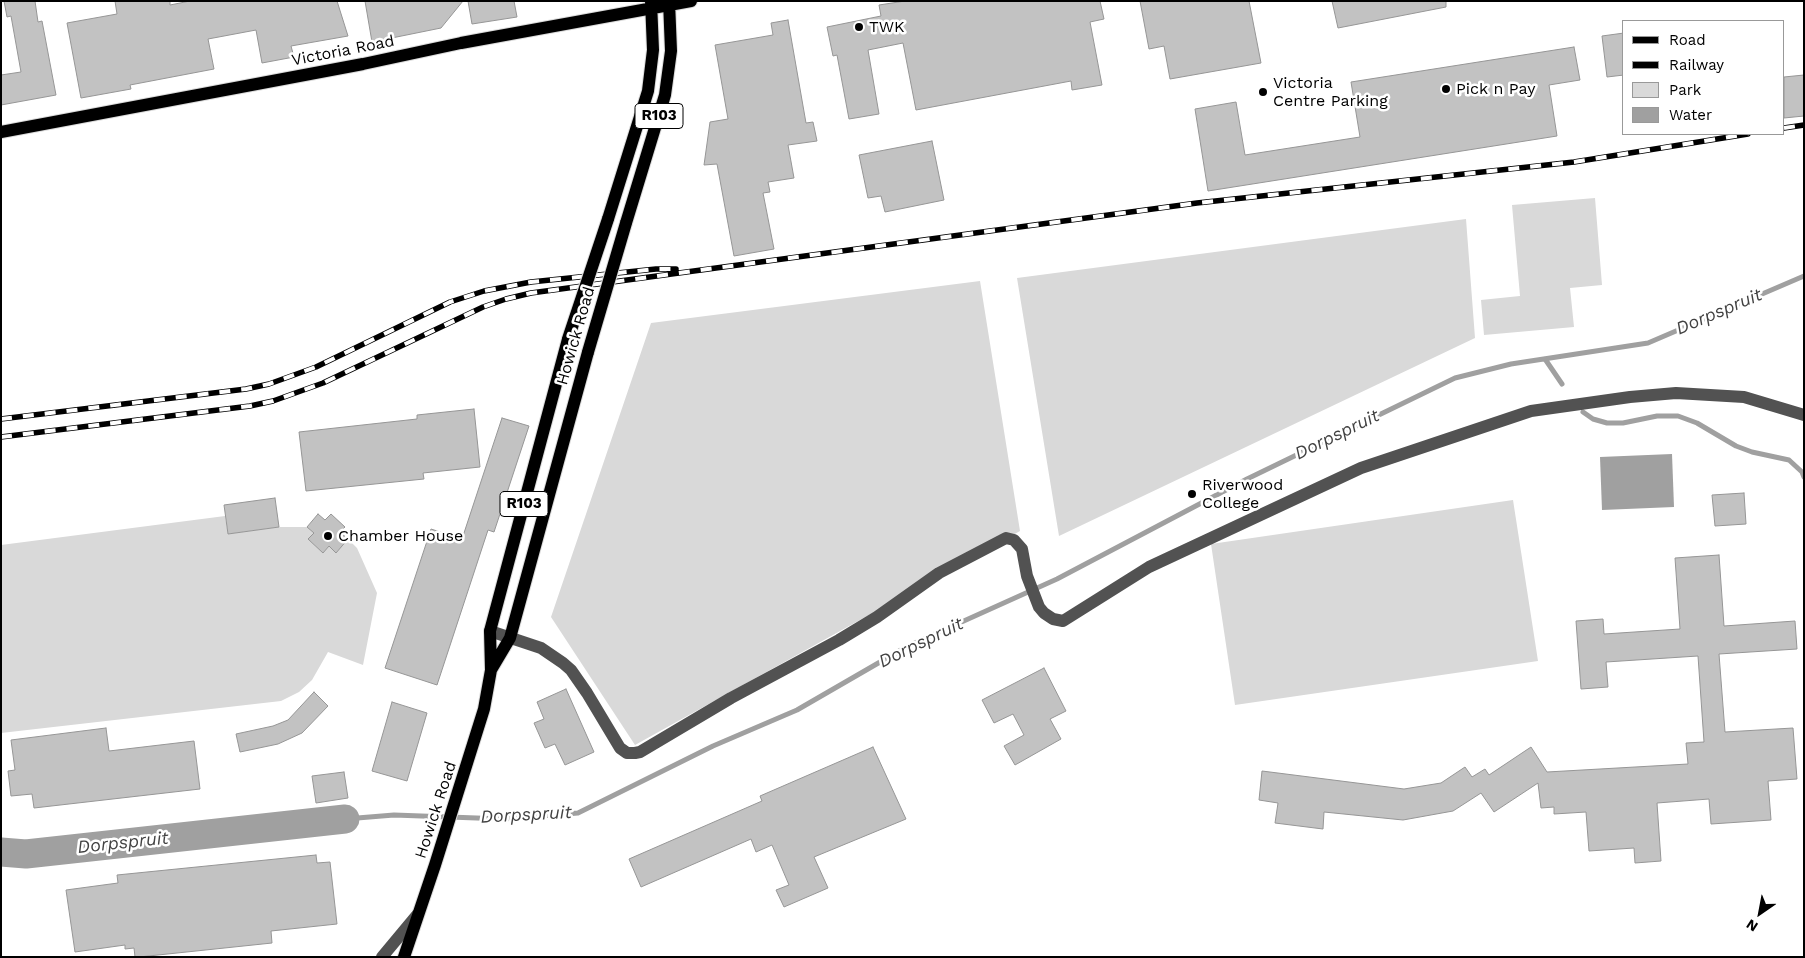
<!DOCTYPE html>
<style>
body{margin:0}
#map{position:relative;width:1805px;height:958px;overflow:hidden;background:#fff;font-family:"Work Sans",sans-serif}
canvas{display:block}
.frame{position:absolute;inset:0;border:2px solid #000;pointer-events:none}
.legend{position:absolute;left:1622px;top:20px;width:162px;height:115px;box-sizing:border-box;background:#fff;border:1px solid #999;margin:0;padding:6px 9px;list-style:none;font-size:15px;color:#000}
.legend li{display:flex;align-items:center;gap:10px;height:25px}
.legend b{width:25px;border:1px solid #999}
.north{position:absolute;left:1735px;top:888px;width:50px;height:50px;-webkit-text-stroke:4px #fff;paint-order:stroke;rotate:213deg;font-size:14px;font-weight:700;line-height:20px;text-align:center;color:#000}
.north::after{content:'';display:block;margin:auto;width:18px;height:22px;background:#000;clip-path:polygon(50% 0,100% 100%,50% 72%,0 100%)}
</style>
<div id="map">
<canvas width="1805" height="958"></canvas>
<div class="frame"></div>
<ul class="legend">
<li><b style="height:6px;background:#000"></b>Road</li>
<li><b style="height:6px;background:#000"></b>Railway</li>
<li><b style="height:14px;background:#d9d9d9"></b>Park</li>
<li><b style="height:14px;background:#a0a0a0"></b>Water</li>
</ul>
<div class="north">N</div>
</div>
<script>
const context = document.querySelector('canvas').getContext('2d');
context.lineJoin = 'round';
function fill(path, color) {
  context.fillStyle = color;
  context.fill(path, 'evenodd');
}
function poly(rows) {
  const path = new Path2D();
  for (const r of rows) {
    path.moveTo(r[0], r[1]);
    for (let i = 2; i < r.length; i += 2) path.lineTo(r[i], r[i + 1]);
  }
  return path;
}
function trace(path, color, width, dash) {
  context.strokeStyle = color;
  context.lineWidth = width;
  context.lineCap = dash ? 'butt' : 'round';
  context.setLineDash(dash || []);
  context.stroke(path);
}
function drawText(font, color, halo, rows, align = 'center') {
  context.font = font + ' "Work Sans",sans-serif';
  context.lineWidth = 5;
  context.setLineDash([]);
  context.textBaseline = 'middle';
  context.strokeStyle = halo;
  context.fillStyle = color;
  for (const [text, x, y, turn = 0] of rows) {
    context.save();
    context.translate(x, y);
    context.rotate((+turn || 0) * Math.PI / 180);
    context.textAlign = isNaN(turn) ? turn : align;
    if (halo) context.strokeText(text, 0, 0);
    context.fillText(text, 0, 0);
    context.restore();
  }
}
fill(poly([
 [1595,198,1602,285,1570,288,1574,327,1484,335,1481,300,1520,296,1512,205],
 [1466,219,1475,338,1059,536,1017,278],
 [980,281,1020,531,635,745,551,617,651,323],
 [1513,500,1538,661,1235,705,1211,544],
 [225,516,228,534,279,527,307,527,314,533,308,539,323,553,329,546,336,553,348,539,357,548,377,593,363,665,328,652,312,680,299,692,281,701,1,733,1,545]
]), '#d9d9d9');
fill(poly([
 [1672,454,1674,507,1602,510,1600,457]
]), '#a0a0a0');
trace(poly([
 [1545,359,1562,384],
 [1583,412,1593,419,1607,423,1623,423,1657,416,1678,416,1697,423,1736,446,1752,452,1789,460,1802,472,1804,477],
 [345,819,394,815,504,819,578,813,713,746,797,710,906,647,1057,579,1247,479,1455,378,1511,364,1648,343,1804,276]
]), '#a0a0a0', 5);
trace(poly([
 [1,852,26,854,345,819]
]), '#a0a0a0', 29);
const building = poly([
 [4,1,35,1,38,22,42,21,56,95,1,105,1,75,21,72,11,16,7,17,4,1],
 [115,1,170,1,170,5,190,1,337,1,348,36,291,46,294,57,262,63,256,30,208,39,214,69,130,85,131,89,81,98,67,23,117,14,115,1],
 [365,1,463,1,441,28,372,42,365,1],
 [468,1,514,1,517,17,472,24,468,1],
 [905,1,1100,1,1104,19,1090,22,1102,85,1072,90,1071,81,916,110,903,43,868,50,879,114,849,119,837,55,833,56,827,27,881,16,879,5,905,1],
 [1140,1,1249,1,1261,63,1170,79,1164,46,1149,49,1140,1],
 [1332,1,1446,1,1446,7,1338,28,1332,1],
 [788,20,806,123,813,122,817,141,788,145,794,178,768,182,770,192,763,193,774,249,734,256,717,164,704,165,710,122,728,119,715,45,773,35,771,23,788,20],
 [1624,33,1624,75,1607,77,1602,36,1624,33],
 [1574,47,1580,80,1549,85,1557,136,1208,191,1195,109,1236,102,1245,155,1360,137,1351,82,1574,47],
 [1804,75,1804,116,1784,118,1784,77,1804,75],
 [932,141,944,200,885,212,881,196,868,198,859,155,932,141],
 [474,409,480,467,423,473,424,479,306,491,299,432,417,419,417,415,474,409],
 [502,418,529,426,494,532,488,530,437,685,385,668,431,529,462,539,502,418],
 [1744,493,1746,524,1715,526,1712,495,1744,493],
 [275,498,279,527,228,534,224,505,275,498],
 [318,514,325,520,331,514,345,527,340,532,348,539,336,553,329,546,323,553,308,539,314,533,307,527,318,514],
 [1719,555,1724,626,1795,621,1797,649,1719,654,1725,732,1793,728,1797,779,1768,781,1771,820,1711,824,1709,799,1657,803,1661,861,1635,863,1634,848,1589,851,1586,812,1554,814,1554,807,1541,808,1538,783,1494,812,1481,793,1453,811,1403,820,1324,812,1323,829,1275,823,1278,803,1259,800,1262,771,1404,789,1441,783,1465,767,1472,777,1485,769,1489,775,1531,747,1547,772,1688,764,1686,743,1704,742,1698,656,1606,662,1608,687,1581,689,1576,621,1603,619,1604,634,1680,629,1675,558,1719,555],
 [1044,668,1066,711,1050,719,1061,739,1015,765,1004,746,1024,735,1013,714,994,723,982,700,1044,668],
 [566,689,594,752,565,765,555,744,545,748,534,723,544,719,537,702,566,689],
 [314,692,328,706,302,733,278,744,240,752,236,734,273,726,288,720,314,692],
 [392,702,427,713,407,781,372,771,392,702],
 [106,728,109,751,194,741,200,789,34,808,32,794,11,796,8,771,15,770,11,740,106,728],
 [873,747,906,819,814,857,828,888,784,907,776,890,789,885,772,845,756,852,751,839,641,887,629,859,762,801,760,796,873,747],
 [344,772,348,798,316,803,312,776,344,772],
 [316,855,317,863,330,862,337,924,271,931,272,943,139,957,135,957,134,948,125,949,125,945,75,952,66,890,118,883,117,875,316,855]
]);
fill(building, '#c2c2c2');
trace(building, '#969696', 1);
const major = poly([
 [1,132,363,64,461,43,691,1],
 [608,219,648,91,653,50,651,1],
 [626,223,665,95,671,51,669,1],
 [491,670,510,638,588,352],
 [404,957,435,865,484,709,491,670,490,631,568,339]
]);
trace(major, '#dbdbdb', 14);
trace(poly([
 [490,631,541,648,563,663,571,670,587,693,620,748,627,753,635,753,640,752,731,698,839,640,877,617,939,573,1006,538,1014,540,1022,549,1027,576,1039,607,1044,613,1053,619,1063,621,1149,567,1361,468,1531,411,1630,397,1676,393,1744,397,1804,415],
 [382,957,417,915]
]), '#525252', 12);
trace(major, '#000', 12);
const rail = poly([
 [1784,128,1804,125],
 [1,419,246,389,269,384,316,367,450,302,484,291,531,282,656,269,676,269],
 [1,437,250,406,273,401,323,383,483,307,506,299,531,293,1197,203,1574,162,1748,134]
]);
trace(rail, '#000', 5.5);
trace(rail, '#fff', 4, [11]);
const majorBridge = poly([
 [568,339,608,219],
 [588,352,626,223]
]);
trace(majorBridge, '#dbdbdb', 14, []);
trace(majorBridge, '#000', 12);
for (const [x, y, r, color] of [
 [859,27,5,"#000"],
 [1446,89,5,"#000"],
 [1263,92,5,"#000"],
 [1192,494,5,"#000"],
 [328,536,5,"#000"]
]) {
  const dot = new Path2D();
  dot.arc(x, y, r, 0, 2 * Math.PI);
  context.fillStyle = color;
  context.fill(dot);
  trace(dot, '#fff', 2);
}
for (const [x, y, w] of [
 [659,116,48],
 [524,504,48]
]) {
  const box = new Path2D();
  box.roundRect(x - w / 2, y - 12.5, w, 25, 4);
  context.fillStyle = '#fff';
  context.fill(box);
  trace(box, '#000', 1);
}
drawText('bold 15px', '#000', null, [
 ["R103",659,116],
 ["R103",524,504]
]);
drawText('16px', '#000', '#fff', [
 ["TWK",869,27],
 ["Victoria",1273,83],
 ["Centre Parking",1273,101],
 ["Pick n Pay",1456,89],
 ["Riverwood",1202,485],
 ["College",1202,503],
 ["Chamber House",338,536]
], 'left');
drawText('16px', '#000', '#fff', [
 ["Victoria Road",343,51,-11],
 ["Howick Road",576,336,-74],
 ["Howick Road",436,810,-72]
]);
drawText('italic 18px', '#414141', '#fff', [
 ["Dorpspruit",1719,312,-23],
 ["Dorpspruit",1337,435,-26],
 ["Dorpspruit",921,643,-26],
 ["Dorpspruit",526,815,-3],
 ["Dorpspruit",123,843,-6]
]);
</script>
